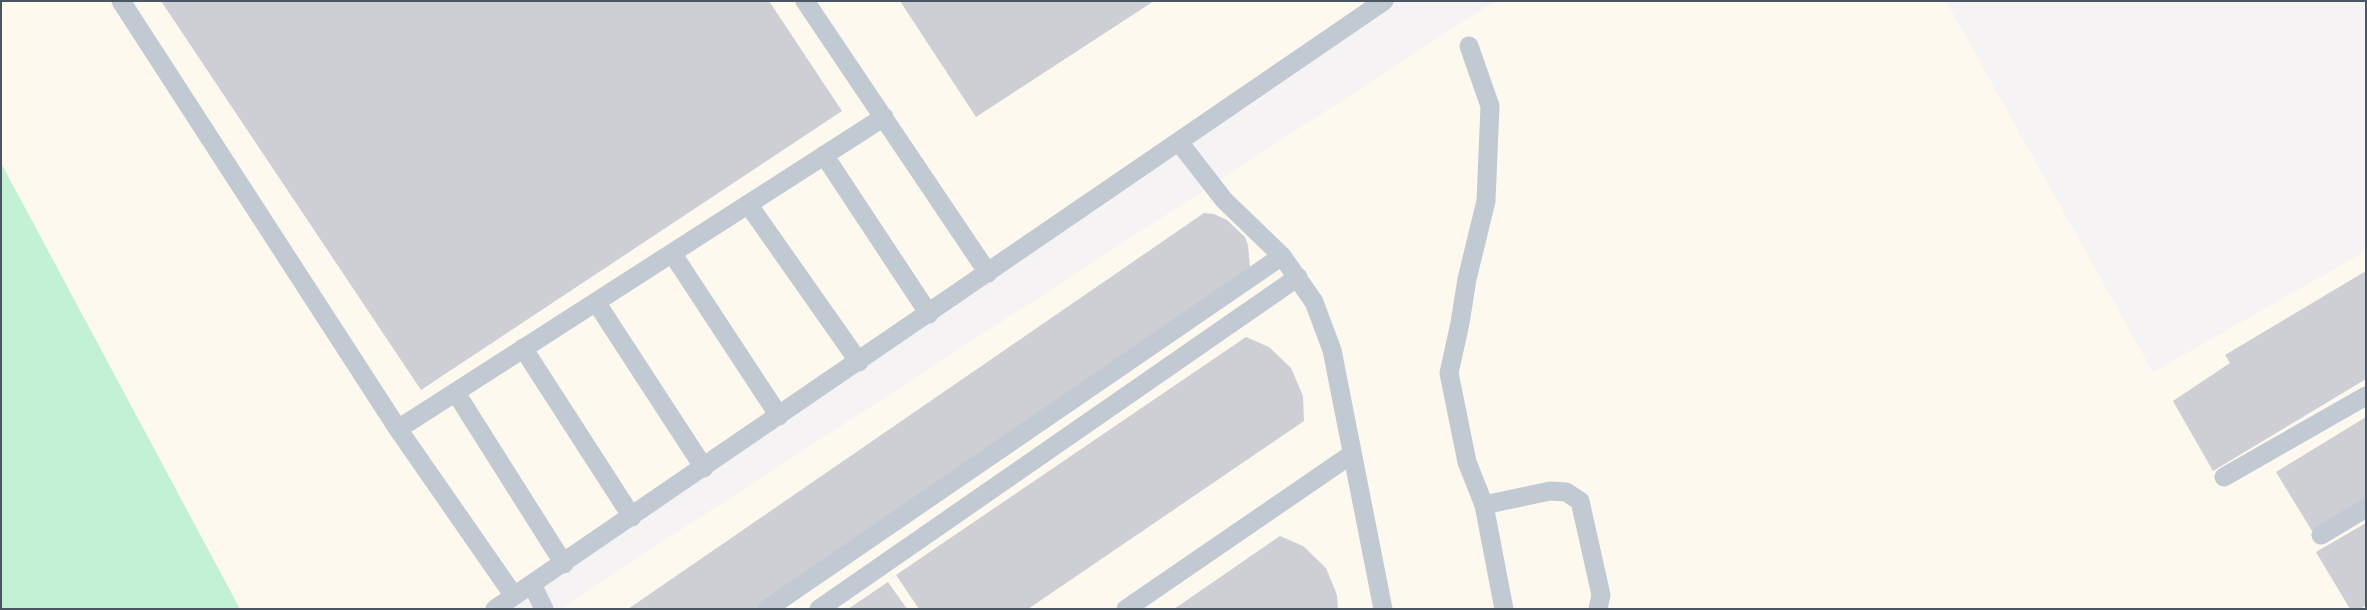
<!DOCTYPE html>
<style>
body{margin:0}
#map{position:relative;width:2367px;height:610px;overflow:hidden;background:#f5f3f3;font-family:Ubuntu,sans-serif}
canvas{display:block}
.frame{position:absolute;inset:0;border:2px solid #4a5661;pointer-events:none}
</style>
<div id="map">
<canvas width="2367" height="610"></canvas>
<div class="frame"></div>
</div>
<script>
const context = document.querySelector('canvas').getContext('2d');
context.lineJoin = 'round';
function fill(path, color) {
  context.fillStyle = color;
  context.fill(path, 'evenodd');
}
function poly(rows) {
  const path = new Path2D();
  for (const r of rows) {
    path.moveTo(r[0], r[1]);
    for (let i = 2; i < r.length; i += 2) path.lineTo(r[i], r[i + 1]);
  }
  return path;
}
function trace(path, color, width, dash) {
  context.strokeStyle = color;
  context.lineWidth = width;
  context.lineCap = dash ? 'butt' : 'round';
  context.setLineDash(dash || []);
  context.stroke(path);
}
fill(poly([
 [1,1,1389,1,495,609,240,609,1,163],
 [1495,1,1946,1,2153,372,2366,251,2366,609,559,609]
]), '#fdf9ef');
fill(poly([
 [1,163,240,609,1,609]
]), '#c3f1d5');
fill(poly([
 [161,1,769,1,842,111,421,390],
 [900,1,1154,1,976,117],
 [1204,213,1214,214,1227,220,1245,237,1248,245,1250,267,760,609,628,609],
 [2366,271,2366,379,2213,471,2173,401,2230,363,2225,355],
 [1246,337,1269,347,1291,368,1303,396,1304,421,1028,609,919,609,896,575],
 [2366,417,2366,498,2312,531,2276,472],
 [2366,523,2366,605,2360,609,2350,609,2316,552],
 [1280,536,1303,546,1326,568,1337,595,1338,609,1174,609],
 [888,582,907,609,848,609]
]), '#cdcfd5');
trace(poly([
 [121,1,398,429,514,596],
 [805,1,988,273],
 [1469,46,1490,106,1486,201,1467,279,1460,323,1449,373,1467,462,1484,505,1504,609],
 [1179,142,1224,200,1282,256,1314,302,1332,350,1383,609],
 [824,155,929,314],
 [748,204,859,362],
 [672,253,779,416],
 [596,302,704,468],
 [523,348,632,517],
 [456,393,564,564],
 [398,429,884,117],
 [2224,477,2366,396],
 [1484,505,1550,491,1566,492,1580,501,1601,595,1598,609],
 [2321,535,2366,508],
 [532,584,544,609],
 [495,609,1384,1],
 [767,609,1282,256],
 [819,609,1298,277],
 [1126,609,1352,454]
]), '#c1cad2', 19);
</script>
